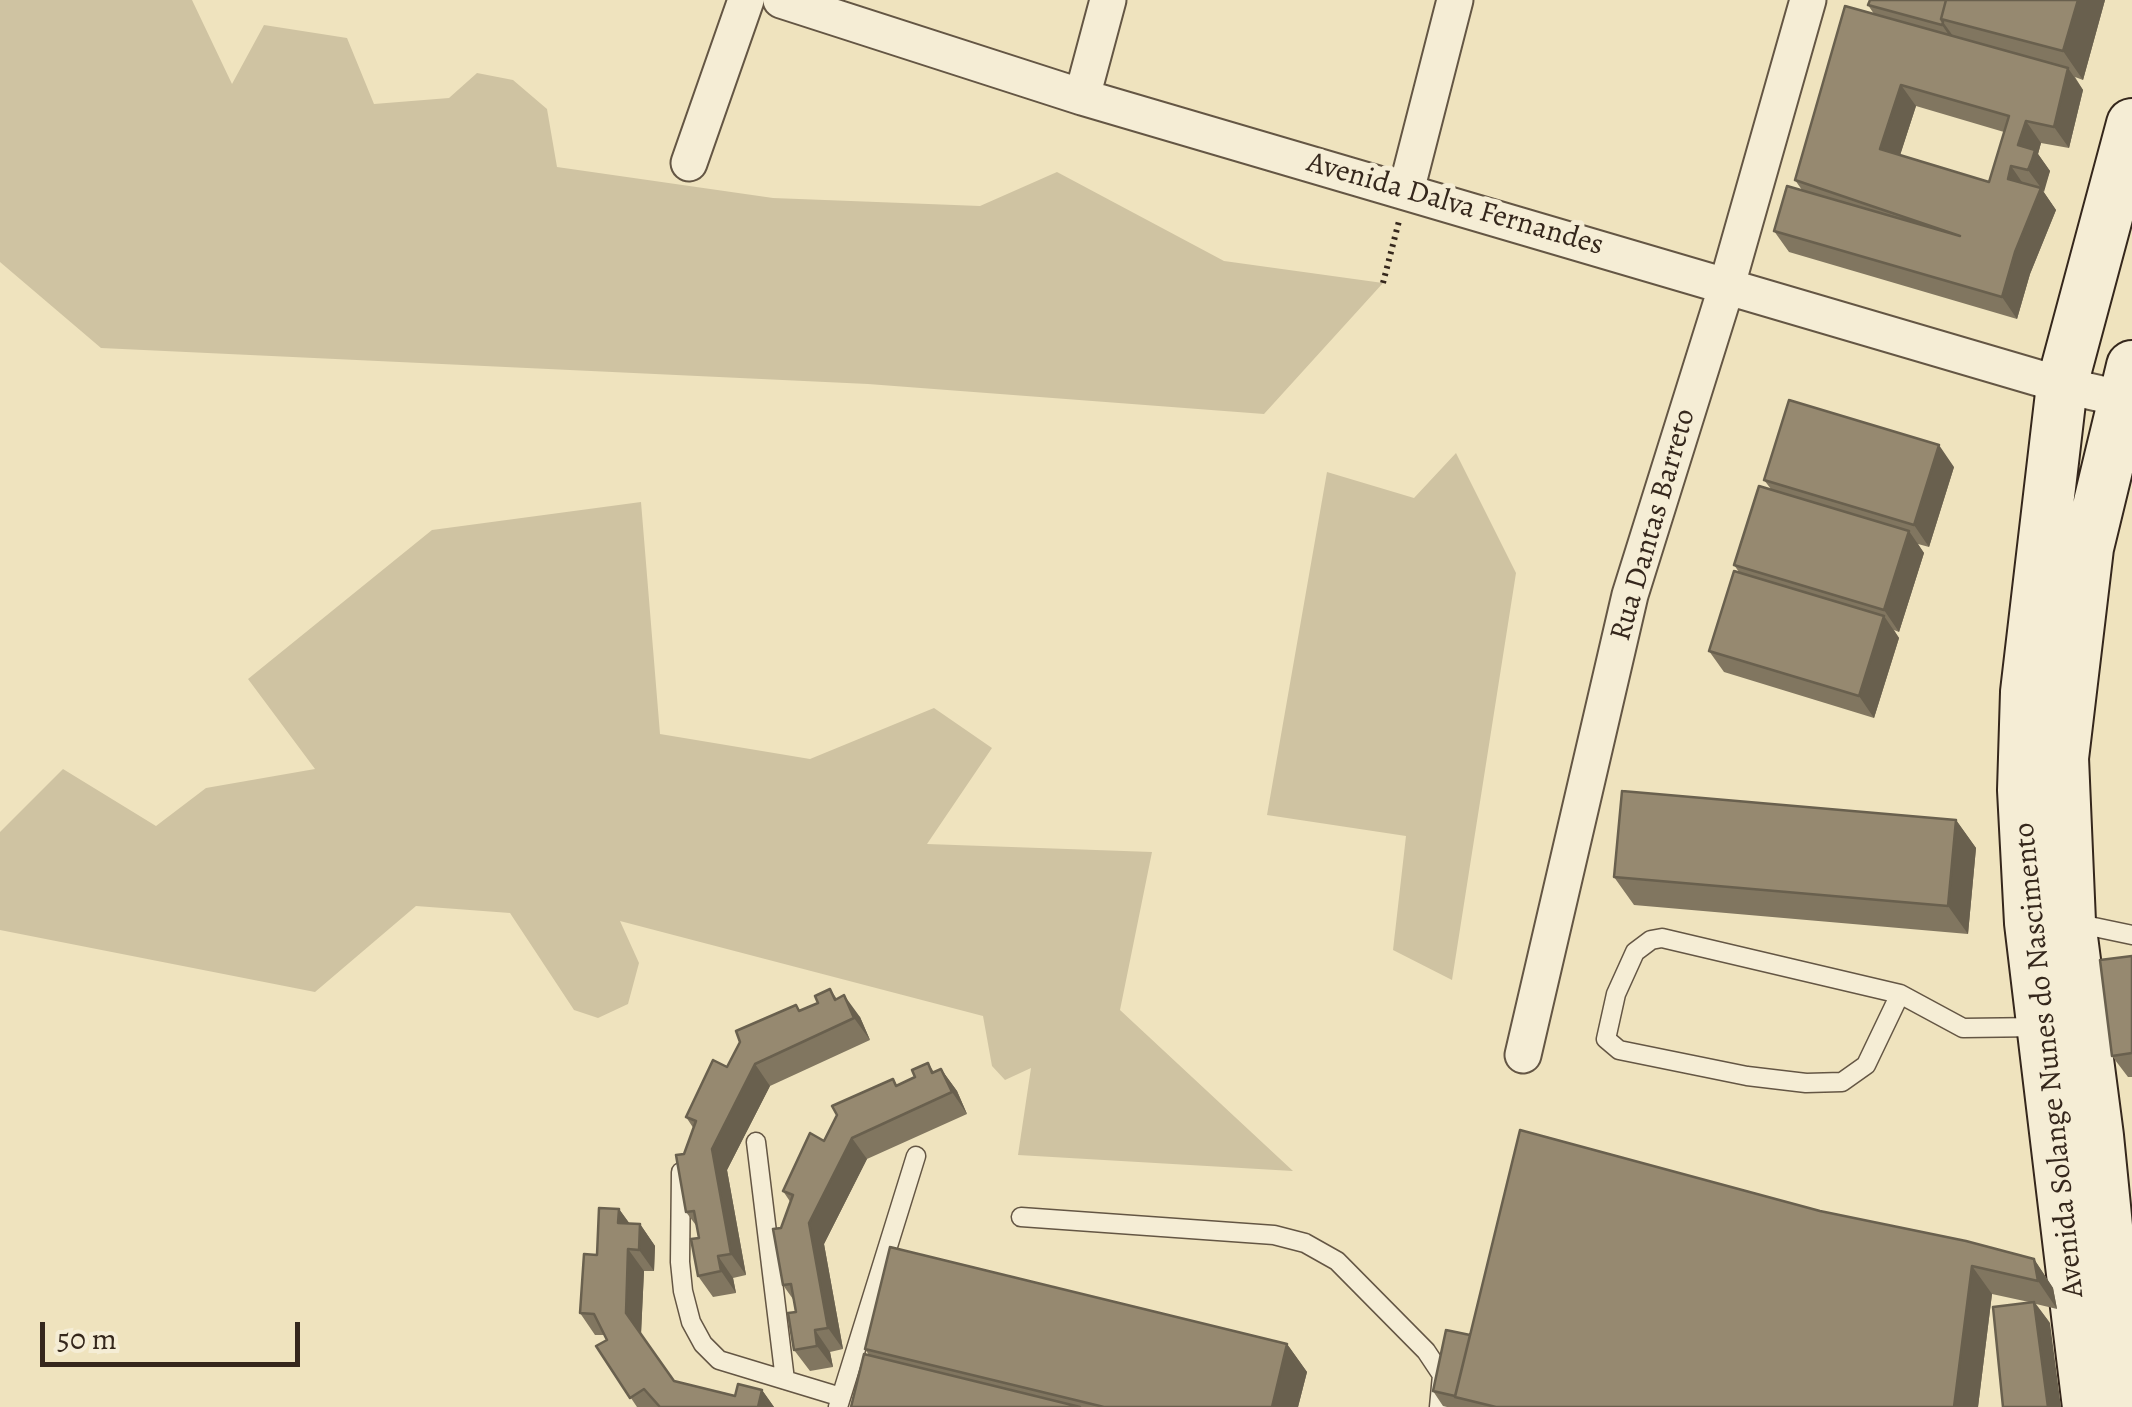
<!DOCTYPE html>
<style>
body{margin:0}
#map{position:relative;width:2132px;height:1407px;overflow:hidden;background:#efe3be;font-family:Alegreya,serif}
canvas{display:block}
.scale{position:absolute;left:40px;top:1322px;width:260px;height:45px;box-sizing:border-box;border:5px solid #35271c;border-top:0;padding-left:12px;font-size:30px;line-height:35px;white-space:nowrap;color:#35271c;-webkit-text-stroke:8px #f5edd5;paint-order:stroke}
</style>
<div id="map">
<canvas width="2132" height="1407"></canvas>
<div class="scale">50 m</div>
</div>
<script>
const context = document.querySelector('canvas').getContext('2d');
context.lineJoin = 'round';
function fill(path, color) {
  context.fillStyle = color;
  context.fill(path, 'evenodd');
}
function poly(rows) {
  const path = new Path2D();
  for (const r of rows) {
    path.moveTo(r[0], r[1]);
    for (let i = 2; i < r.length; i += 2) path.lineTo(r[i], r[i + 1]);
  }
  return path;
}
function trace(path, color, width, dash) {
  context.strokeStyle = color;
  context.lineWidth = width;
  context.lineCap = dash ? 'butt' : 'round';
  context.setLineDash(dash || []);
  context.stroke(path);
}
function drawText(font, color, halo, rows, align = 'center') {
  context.font = font + ' Alegreya,serif';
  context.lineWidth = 10;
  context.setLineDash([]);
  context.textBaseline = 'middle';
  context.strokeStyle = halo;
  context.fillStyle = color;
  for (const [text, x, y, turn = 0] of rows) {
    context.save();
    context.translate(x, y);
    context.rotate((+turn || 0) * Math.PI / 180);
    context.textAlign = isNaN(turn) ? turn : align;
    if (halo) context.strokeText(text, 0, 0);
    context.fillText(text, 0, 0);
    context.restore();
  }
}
fill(poly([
 [0,0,192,0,232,84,264,25,347,38,374,104,449,98,477,73,513,80,547,109,557,167,773,198,980,206,1057,172,1224,261,1383,283,1264,414,868,384,101,348,0,262],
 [1456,453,1516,573,1452,980,1393,950,1406,836,1267,815,1327,472,1414,498],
 [641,502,660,734,810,759,934,708,992,748,927,844,1152,852,1120,1010,1293,1171,1018,1155,1031,1068,1005,1080,992,1066,983,1016,620,921,639,963,628,1004,598,1018,574,1010,510,913,416,906,315,992,0,930,0,832,63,769,156,826,206,788,315,769,248,679,432,530]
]), '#cfc3a2');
const lane = poly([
 [2075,923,2132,935],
 [1900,994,1866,1065,1842,1082,1806,1083,1747,1076,1619,1050,1606,1039,1616,994,1635,952,1651,940,1662,938,1900,994,1963,1028,2041,1027],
 [756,1142,785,1380],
 [681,1172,680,1262,683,1291,691,1322,703,1344,719,1360,841,1397],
 [1021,1217,1274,1235,1305,1243,1337,1261,1426,1351,1442,1375,1439,1407],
 [838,1407,916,1156]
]);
const street = poly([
 [781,0,1082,97,2062,385,2132,401],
 [1082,97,1108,0],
 [689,163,746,0],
 [1406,191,1455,0],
 [1523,1055,1630,595,1727,285,1808,0]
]);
const secondary = poly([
 [2088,1407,2030,923,2023,790,2026,692,2062,385,2132,124],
 [2125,1407,2098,1136,2070,922,2063,758,2088,548,2132,366]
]);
trace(lane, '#645644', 21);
trace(street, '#645644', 39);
trace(secondary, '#35271c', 54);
trace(poly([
 [1383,283,1399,221]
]), '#35271c', 6, [2.5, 5]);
trace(lane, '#f5edd5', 18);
trace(street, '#f5edd5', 35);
trace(secondary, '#f5edd5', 50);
fill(poly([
 [1870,0,2105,0,2083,80,2075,77,2083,90,2069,148,2041,143,2038,154,2050,171,2043,191,2056,210,2030,274,2017,319,1789,252,1774,231,1802,190,1795,180,1874,14,1868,5],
 [1916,106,2004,132,1989,182,1900,155],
 [1954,467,1929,547,1918,544,1924,553,1899,632,1894,630,1899,638,1874,718,1724,672,1709,651,1739,572,1734,565,1771,489,1764,480],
 [1956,820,1976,848,1968,934,1634,905,1614,877],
 [2132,956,2132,1077,2128,1077,2112,1056],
 [830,989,837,999,860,1017,870,1040,770,1086,727,1170,746,1275,733,1278,736,1293,713,1297,698,1276,699,1238,698,1228,686,1212,684,1154,694,1129,686,1117,727,1067,800,1011,818,1003],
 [928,1063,934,1072,941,1069,957,1091,967,1114,867,1159,824,1244,843,1349,830,1352,833,1367,810,1371,794,1350,796,1312,795,1302,783,1285,781,1228,791,1203,783,1191,824,1141,893,1079,897,1085,915,1077],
 [619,1209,630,1224,640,1224,655,1246,654,1271,644,1271,641,1334,674,1381,735,1396,762,1390,774,1407,637,1407,596,1346,607,1340,605,1335,595,1335,580,1313],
 [1820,1211,2034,1259,2053,1288,2057,1309,2036,1304,2050,1323,2029,1302,1992,1294,1978,1407,1447,1407,1443,1406,1433,1391,1470,1335],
 [1287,1344,1307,1372,1298,1407,851,1407,869,1355,865,1349]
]), '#817660');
fill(poly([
 [2078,0,2105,0,2083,80,2063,51],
 [1943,22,1958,43,1957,47,1942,25],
 [2068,68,2083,90,2069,148,2054,127],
 [1901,85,1916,106,1895,171,1880,149],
 [2026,121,2041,143,2038,154,2050,171,2044,192,2028,170,2018,145],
 [2011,166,2026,188,2008,179],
 [2041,188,2056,210,2030,274,2017,319,2002,297,2015,252],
 [1939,445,1954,467,1929,547,1914,525],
 [1909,531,1924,553,1899,632,1884,610],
 [1884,616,1899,638,1874,718,1859,696],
 [1956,820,1976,848,1968,934,1948,906],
 [844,995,860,1017,870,1040,854,1018],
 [755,1064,770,1086,727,1170,746,1275,731,1254,712,1149],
 [941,1069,957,1091,967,1114,952,1092],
 [852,1138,867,1159,824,1244,843,1349,828,1328,809,1223],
 [619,1209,634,1230,618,1223],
 [640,1224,655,1246,654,1271,639,1250],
 [628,1249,644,1271,641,1334,626,1313],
 [718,1256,733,1278,736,1293,721,1271],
 [2034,1259,2053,1288,2057,1309,2038,1281],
 [1972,1266,1992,1294,1978,1407,1954,1407],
 [2034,1302,2050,1323,2061,1407,2048,1407],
 [815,1330,830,1352,833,1367,817,1346],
 [1287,1344,1307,1372,1298,1407,1272,1407],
 [762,1390,774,1407,758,1407]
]), '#69604e');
const building = poly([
 [1870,0,1946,0,1941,19,1943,22,1942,25,1868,5,1870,0],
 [1946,0,2078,0,2063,51,1941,19,1946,0],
 [1845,6,2068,68,2054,127,2026,121,2018,145,2035,150,2032,160,2028,170,2011,166,2008,179,2041,188,2015,252,2002,297,1774,231,1787,186,1960,236,1795,180,1845,6],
 [1901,85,2009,116,1989,182,1880,149,1901,85],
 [1789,400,1939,445,1914,525,1764,480,1789,400],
 [1759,486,1909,531,1884,610,1734,565,1759,486],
 [1734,571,1884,616,1859,696,1709,651,1734,571],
 [1622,791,1956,820,1948,906,1614,877,1622,791],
 [2132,956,2132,1053,2112,1056,2100,960,2132,956],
 [830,989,835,1000,844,995,854,1018,755,1064,712,1149,731,1254,718,1256,721,1271,698,1276,691,1239,699,1238,694,1211,686,1212,676,1155,684,1154,696,1121,686,1117,713,1060,727,1067,740,1042,736,1031,796,1005,799,1011,818,1003,815,996,830,989],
 [928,1063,932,1073,941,1069,952,1092,852,1138,809,1223,828,1328,815,1330,817,1346,794,1350,788,1313,796,1312,791,1284,783,1285,773,1229,781,1228,793,1195,783,1191,810,1133,824,1141,837,1115,832,1106,893,1079,896,1086,915,1077,912,1070,928,1063],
 [1520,1130,1820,1211,1966,1241,2034,1259,2038,1281,1972,1266,1954,1407,1496,1407,1455,1397,1520,1130],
 [599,1208,619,1209,618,1223,640,1224,639,1250,628,1249,626,1313,674,1381,735,1396,738,1384,762,1390,758,1407,660,1407,644,1389,630,1398,596,1346,607,1340,594,1314,580,1313,584,1254,597,1255,599,1208],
 [890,1247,1287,1344,1272,1407,1104,1407,865,1349,890,1247],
 [2034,1302,2048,1407,2003,1407,1993,1307,2034,1302],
 [1446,1330,1470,1335,1455,1396,1433,1391,1446,1330],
 [864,1354,1080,1407,851,1407,864,1354]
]);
fill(building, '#968970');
trace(building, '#69604e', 2.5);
drawText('30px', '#35271c', '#f5edd5', [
 ["Avenida Dalva Fernandes",1455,205,16],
 ["Rua Dantas Barreto",1654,525,-74],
 ["Avenida Solange Nunes do Nascimento",2050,1060,-96]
]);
</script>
